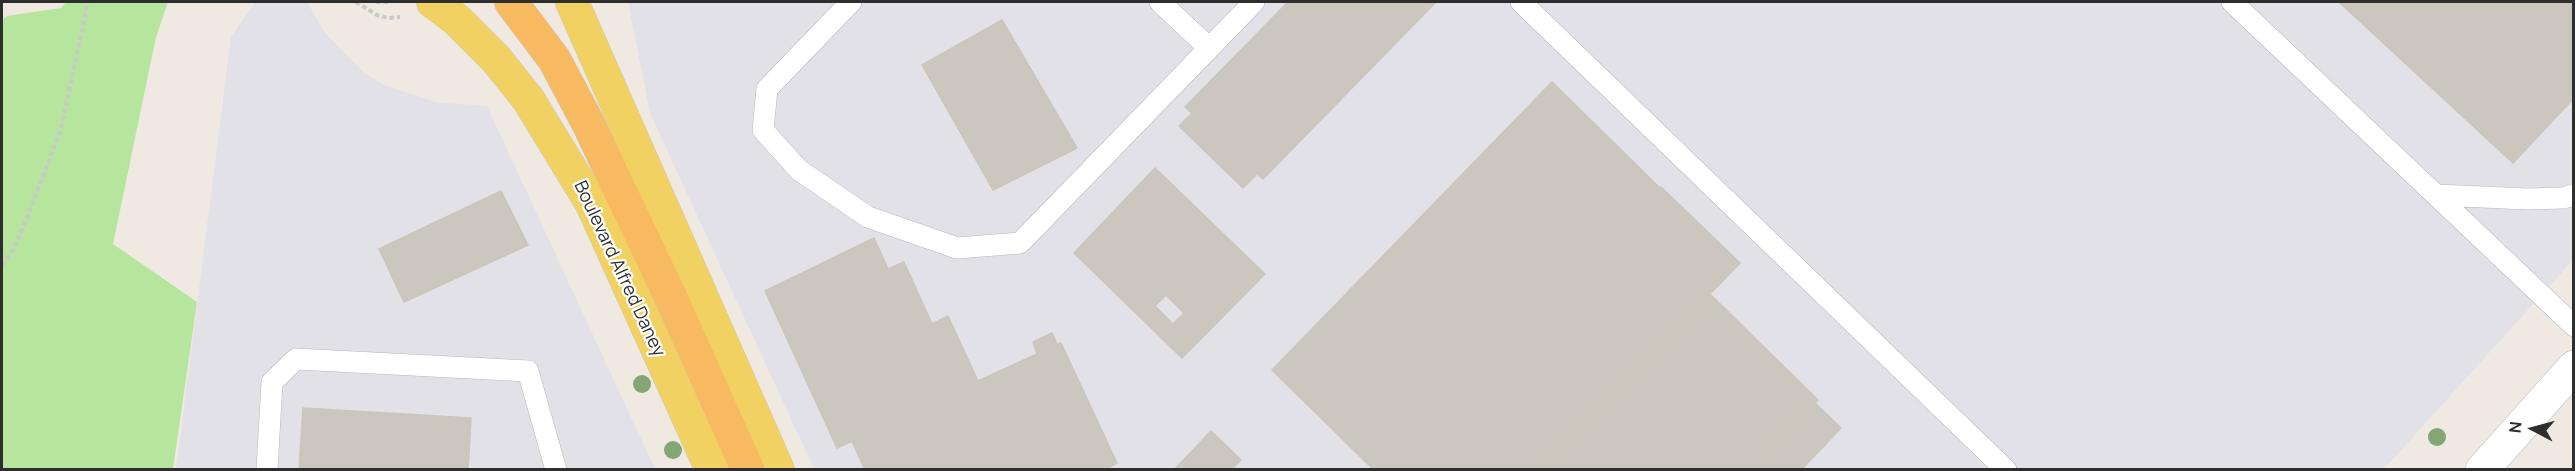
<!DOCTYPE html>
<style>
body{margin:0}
#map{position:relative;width:2575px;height:471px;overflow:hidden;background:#efe9e1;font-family:Manrope,sans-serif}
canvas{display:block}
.frame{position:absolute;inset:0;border:3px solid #2e2e2e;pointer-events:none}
.north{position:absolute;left:2503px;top:399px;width:60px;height:60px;-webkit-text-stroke:4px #fff;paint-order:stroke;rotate:276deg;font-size:16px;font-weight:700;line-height:24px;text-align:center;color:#2e2e2e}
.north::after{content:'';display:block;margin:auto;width:21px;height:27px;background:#2e2e2e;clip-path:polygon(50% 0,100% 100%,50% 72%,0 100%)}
</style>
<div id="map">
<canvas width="2575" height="471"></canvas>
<div class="frame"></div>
<div class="north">N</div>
</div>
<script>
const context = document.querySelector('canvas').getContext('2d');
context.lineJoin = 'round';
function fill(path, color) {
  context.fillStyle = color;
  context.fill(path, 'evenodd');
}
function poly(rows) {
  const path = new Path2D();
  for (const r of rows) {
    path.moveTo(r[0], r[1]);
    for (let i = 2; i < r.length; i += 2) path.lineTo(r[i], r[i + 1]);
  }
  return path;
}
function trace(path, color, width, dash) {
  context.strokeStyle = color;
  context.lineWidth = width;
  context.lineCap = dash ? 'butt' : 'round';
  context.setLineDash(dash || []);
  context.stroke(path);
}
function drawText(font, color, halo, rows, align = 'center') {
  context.font = font + ' Manrope,sans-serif';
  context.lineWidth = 4.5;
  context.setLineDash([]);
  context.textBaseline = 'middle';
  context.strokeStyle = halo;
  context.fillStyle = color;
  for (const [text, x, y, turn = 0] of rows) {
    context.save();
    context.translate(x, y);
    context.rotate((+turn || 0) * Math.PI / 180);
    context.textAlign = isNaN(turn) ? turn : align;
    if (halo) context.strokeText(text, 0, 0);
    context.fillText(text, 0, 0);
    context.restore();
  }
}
fill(poly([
 [255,2,307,2,325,33,363,72,384,85,436,102,487,106,655,469,176,470,231,37],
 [628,2,2573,2,2573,260,2384,469,814,469,650,113]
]), '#e3e1e8');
fill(poly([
 [66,2,168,2,156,37,113,244,197,302,173,469,2,469,2,20,7,16,61,8]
]), '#b6e59e');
const building = poly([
 [1288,2,1436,2,1263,179,1257,174,1243,188,1179,126,1192,113,1185,107,1288,2],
 [2339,2,2574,2,2574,98,2513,163,2339,2],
 [1002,20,1077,148,993,190,922,65,1002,20],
 [1552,82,1660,188,1661,187,1740,263,1539,470,1374,470,1272,370,1552,82],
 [1155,168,1265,274,1182,358,1074,253,1155,168],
 [1166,295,1184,313,1173,324,1155,306,1166,295],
 [501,191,528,245,404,302,379,249,501,191],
 [874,238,888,269,904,262,932,324,948,316,978,381,1037,354,1033,342,1052,333,1057,344,1061,343,1117,463,1104,470,865,470,852,441,837,448,765,291,874,238],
 [1710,294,1818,400,1752,468,1753,470,1539,470,1710,294],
 [1815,403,1841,428,1801,470,1753,470,1752,468,1815,403],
 [303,408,471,418,468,470,299,470,303,408],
 [1211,431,1241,460,1231,470,1174,470,1211,431]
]);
fill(building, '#cbc7bf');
trace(building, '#cbc5ba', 1.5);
const service = poly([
 [851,2,767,89,763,130,799,170,868,217,957,248,1020,243,1254,2],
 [1160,2,1209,48],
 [1521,2,2006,470],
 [2232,2,2574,326],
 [2437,195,2527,199,2563,198,2574,195],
 [267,470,272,382,296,359,528,371,556,470]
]);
const tertiary = poly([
 [2482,470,2574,367]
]);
const primary = poly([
 [433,2,457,20,496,59,528,99,592,204,712,470],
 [572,2,778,470]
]);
const trunk = poly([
 [511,2,554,59,588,123,672,300,748,470]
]);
trace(service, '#b4b7c1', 22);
trace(tertiary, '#b4b7c1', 34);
trace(primary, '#c9c9c9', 34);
trace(trunk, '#c9c9c9', 34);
trace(poly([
 [356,2,377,15,388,18,400,17],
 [376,2,388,2],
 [2,265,13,250,27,218,61,129,88,2]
]), '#c9c9c9', 4, [4.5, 3]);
trace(service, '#fff', 21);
trace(tertiary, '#fff', 33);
trace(primary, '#f2d163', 33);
trace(trunk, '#f8ba60', 33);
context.fillStyle = '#84a574';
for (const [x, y] of [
 [642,384],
 [2437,437],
 [673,450]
]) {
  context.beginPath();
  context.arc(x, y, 9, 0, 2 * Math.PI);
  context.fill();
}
drawText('18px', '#2e2e2e', '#fff', [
 ["Boulevard Alfred Daney",619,269,65]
]);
</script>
